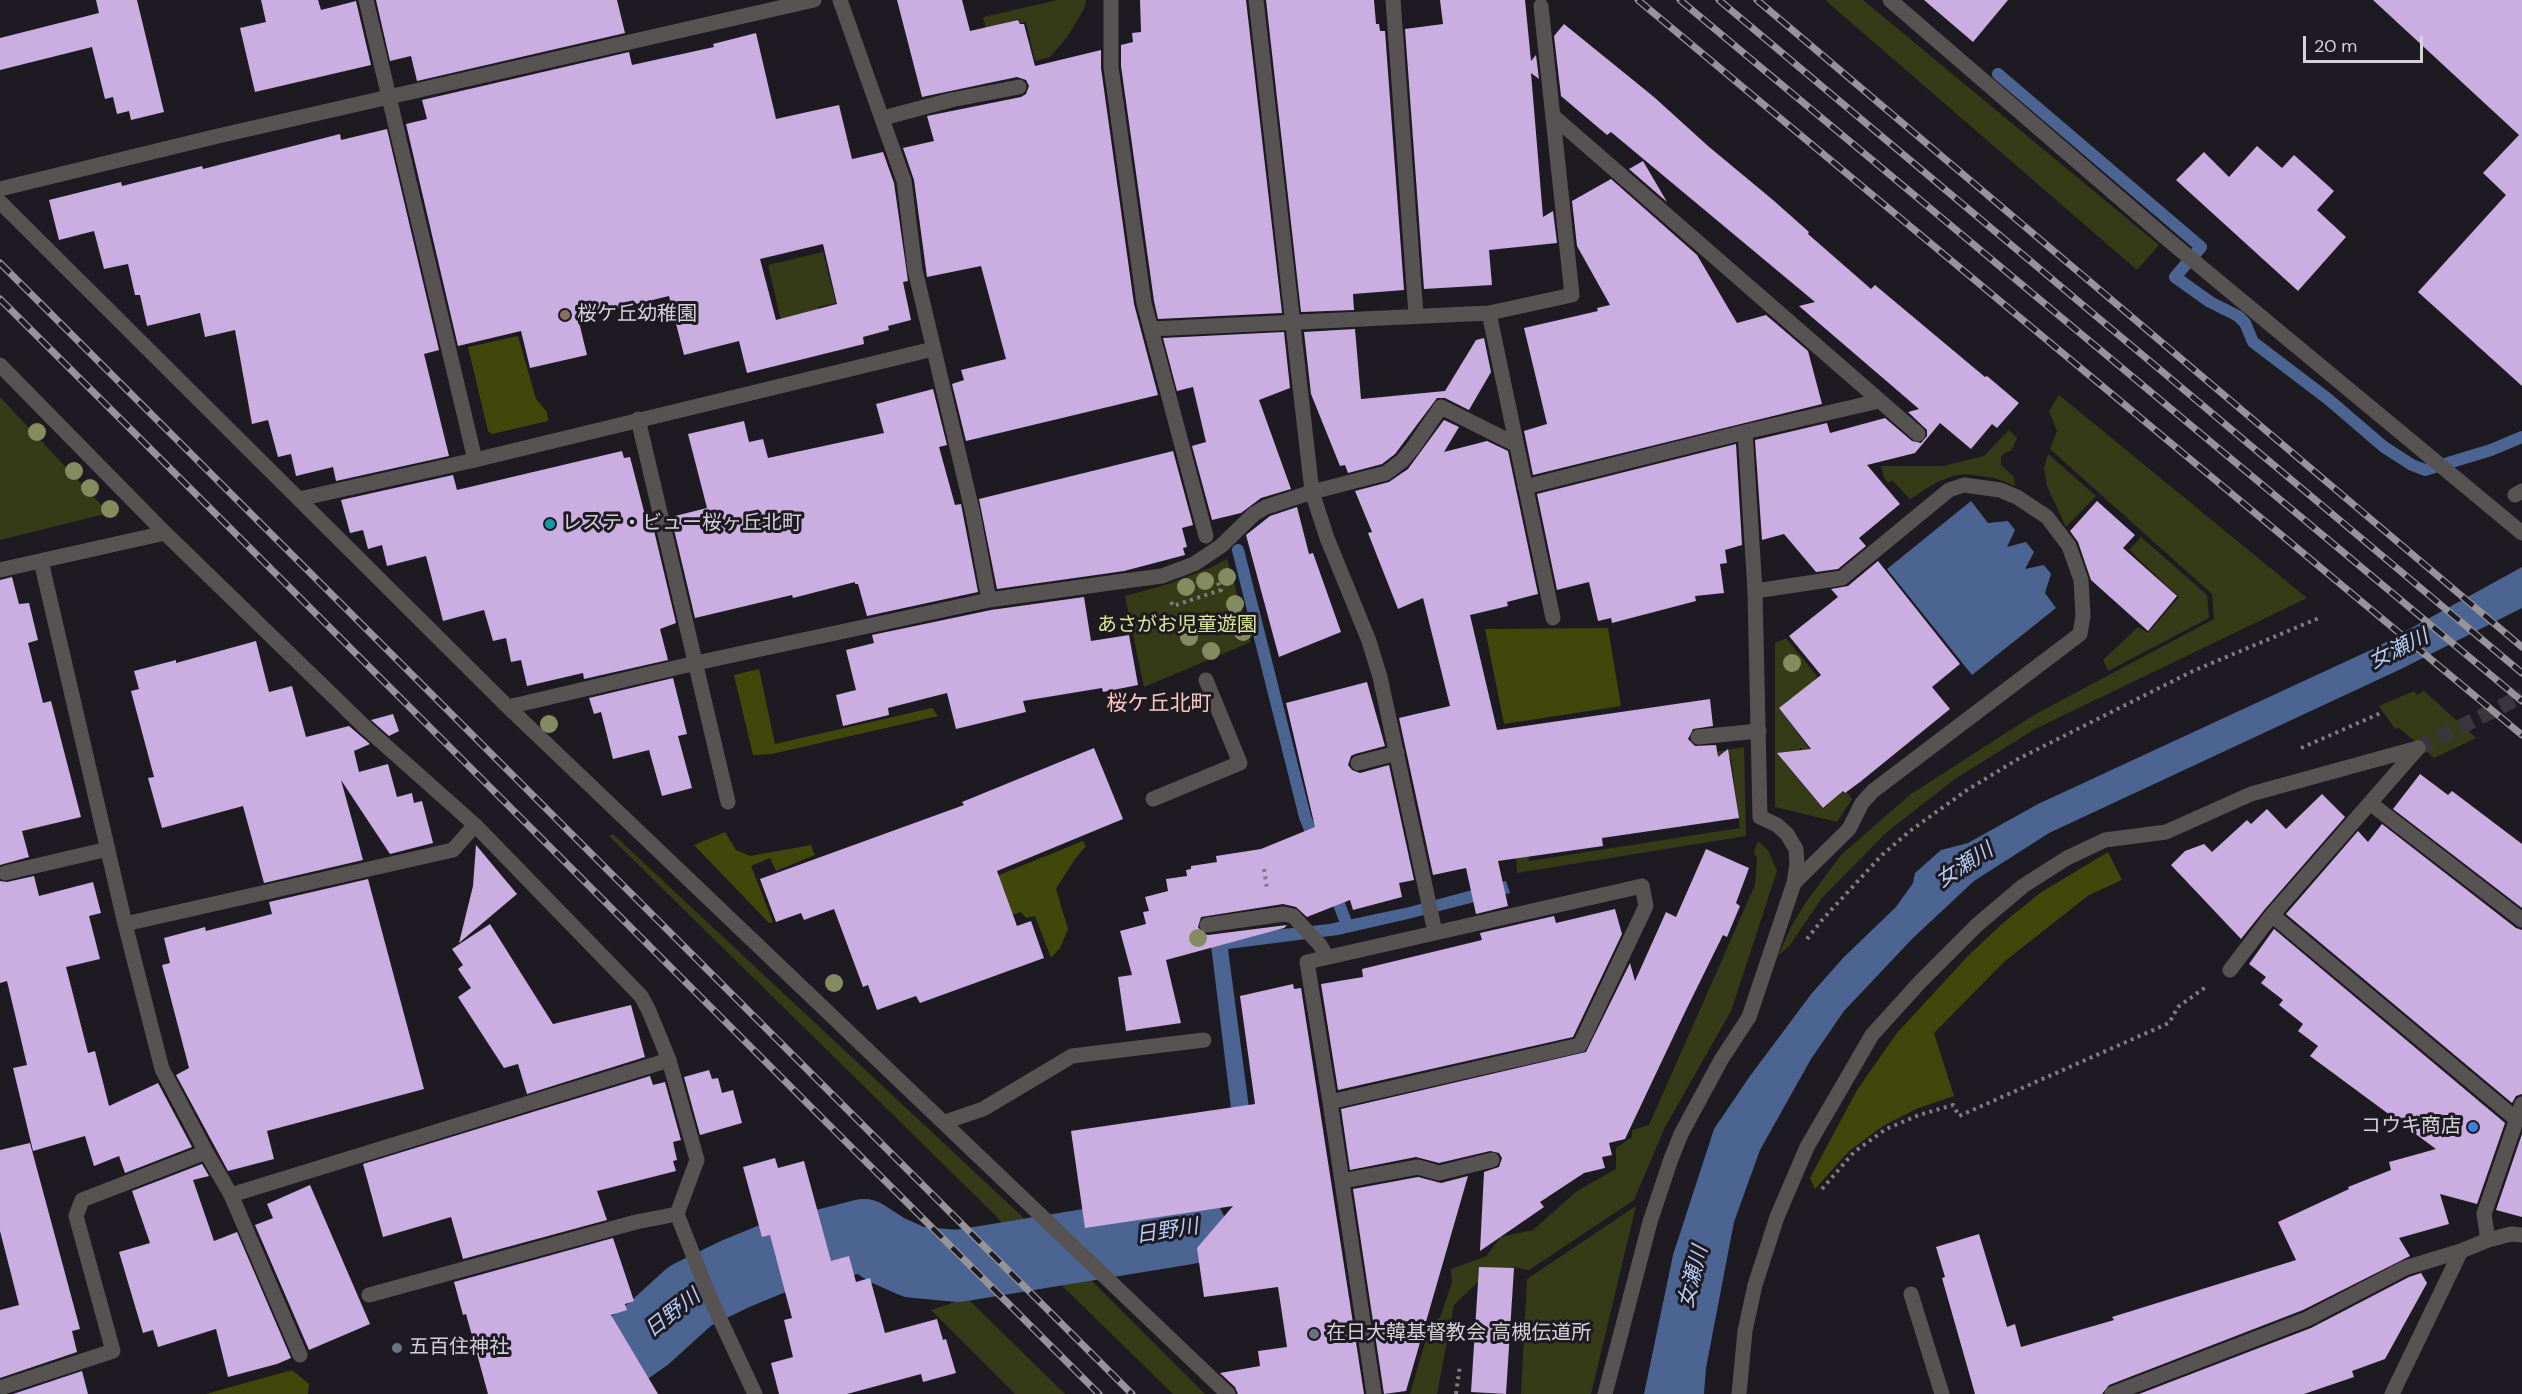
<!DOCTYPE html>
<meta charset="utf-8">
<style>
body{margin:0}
#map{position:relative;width:2522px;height:1394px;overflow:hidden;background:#1e1a21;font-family:"DM Sans",sans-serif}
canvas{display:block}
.scale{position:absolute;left:2303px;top:36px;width:120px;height:27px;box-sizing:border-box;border:3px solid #d5d2d7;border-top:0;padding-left:8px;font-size:18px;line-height:21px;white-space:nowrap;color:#d5d2d7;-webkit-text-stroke:4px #1e1a21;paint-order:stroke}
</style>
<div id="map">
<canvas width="2522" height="1394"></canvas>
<div class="scale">20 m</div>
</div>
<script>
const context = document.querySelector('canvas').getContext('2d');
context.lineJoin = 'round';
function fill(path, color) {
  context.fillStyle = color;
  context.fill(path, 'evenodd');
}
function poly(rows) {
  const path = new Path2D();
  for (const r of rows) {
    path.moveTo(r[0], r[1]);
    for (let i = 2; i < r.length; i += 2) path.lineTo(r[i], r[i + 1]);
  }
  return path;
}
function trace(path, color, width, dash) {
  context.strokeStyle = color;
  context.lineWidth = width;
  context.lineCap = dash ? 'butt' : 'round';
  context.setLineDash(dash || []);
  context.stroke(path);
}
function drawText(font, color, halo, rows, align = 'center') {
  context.font = font + ' "DM Sans","Noto Sans JP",sans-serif';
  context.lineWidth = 6;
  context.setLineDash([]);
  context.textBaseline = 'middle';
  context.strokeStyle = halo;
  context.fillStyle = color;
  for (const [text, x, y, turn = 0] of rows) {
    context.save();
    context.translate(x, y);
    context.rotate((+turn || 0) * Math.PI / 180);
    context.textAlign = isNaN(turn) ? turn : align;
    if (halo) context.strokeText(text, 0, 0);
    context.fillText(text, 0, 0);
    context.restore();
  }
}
fill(poly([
 [1058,0,1086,0,1084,9,1068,36,1050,57,1035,61,1026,22,1020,23,1019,19,1003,23,1003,28,987,31,983,17],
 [1825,0,1863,0,2159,245,2137,270],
 [823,252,836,303,818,307,821,316,782,325,768,265],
 [2059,395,2307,598,2035,729,1955,779,1887,832,1821,899,1790,945,1778,956,1791,927,1806,902,1841,855,1911,794,2034,715,2214,619,2212,594,2050,449,2057,431,2049,411],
 [0,397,109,513,0,540],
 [2009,430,2017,438,2011,451,2006,452,2001,457,2001,465,2014,477,2015,486,1995,478,1966,474,1953,476,1937,482,1910,499,1892,480,1888,483,1884,478,1881,466,1943,466,1984,456],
 [2048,454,2096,496,2066,527,2047,486,2044,468],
 [2141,537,2207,595,2209,618,2108,671,2103,660,2138,627,2148,633,2179,597,2129,550],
 [1227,559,1251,642,1144,687,1125,596,1165,585,1210,568],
 [1786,638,1817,676,1811,685,1779,708,1813,754,1809,757,1801,748,1784,762,1823,809,1840,794,1815,763,1818,761,1844,794,1847,792,1852,799,1837,822,1775,807,1775,643],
 [2414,691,2417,695,2424,691,2476,738,2434,758,2399,728,2395,729,2379,706],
 [1516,729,1529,861,1740,828,1731,758,1711,760,1716,752,1744,747,1746,836,1517,873,1508,730],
 [613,834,1027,1221,1013,1237,997,1217,609,836],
 [1758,841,1768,850,1777,871,1731,1011,1665,1127,1634,1200,1529,1270,1512,1267,1507,1279,1486,1274,1454,1305,1437,1394,1410,1394,1431,1322,1440,1318,1452,1282,1451,1269,1486,1256,1501,1237,1533,1230,1577,1191,1616,1169,1616,1148,1632,1137,1632,1130,1649,1125,1755,885,1757,858,1754,852],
 [1636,1206,1591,1394,1521,1394,1527,1279],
 [1071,1260,1205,1394,1173,1394,1048,1272],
 [967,1298,1065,1394,1015,1394,931,1310]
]), '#363b17');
fill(poly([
 [518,336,536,399,547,412,548,421,492,434,488,431,468,347],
 [1608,628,1621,706,1504,724,1485,629],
 [759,669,775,744,932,708,938,716,772,754,753,755,734,675],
 [725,832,736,850,750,856,811,845,815,855,776,871,770,858,751,866,773,922,769,923,694,845],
 [1083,841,1086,846,1075,859,1056,889,1068,929,1060,948,1051,958,1035,916,1026,918,1021,912,1008,916,994,877],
 [2108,852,2122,880,2089,895,2005,961,1934,1033,1954,1096,1916,1109,1883,1126,1849,1151,1815,1189,1810,1178,1857,1090,1897,1033,1968,956,2003,923,2040,893],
 [292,1370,309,1384,308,1394,206,1394]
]), '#40470b');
fill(poly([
 [1971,501,1988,523,2008,521,2015,530,2007,547,2026,542,2034,552,2025,569,2044,565,2051,574,2045,593,2056,608,1972,675,1887,569],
 [2522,567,2522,608,2401,669,2049,833,1974,881,1913,938,1844,1011,1811,1059,1760,1150,1734,1222,1706,1368,1704,1394,1644,1394,1673,1255,1714,1129,1750,1076,1812,993,1844,957,1896,907,1913,883,1915,873,1941,850,1968,843,2038,804,2375,648],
 [1506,881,1510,893,1408,919,1338,935,1228,949,1264,1222,1259,1226,1099,1252,1086,1238,1244,1214,1210,937,1329,924,1409,907],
 [863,1225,873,1226,896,1247,949,1252,999,1253,1009,1251,1031,1226,1066,1257,955,1274,916,1274,866,1245]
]), '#4c6492');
trace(poly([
 [1998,74,2201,247,2175,277,2210,302,2238,316,2245,323,2253,342,2328,399,2384,447,2412,465,2425,470,2491,450,2522,437],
 [1238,550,1305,817,1316,844],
 [1334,891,1347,925]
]), '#4c6492', 12);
trace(poly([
 [564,1394,646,1336,690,1296,735,1274,774,1258,864,1235,887,1250,914,1262,958,1266,1190,1228]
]), '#4c6492', 72);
fill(poly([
 [96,0,137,0,164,112,131,120,129,111,117,114,113,97,105,99,92,47,0,70,0,38,99,13],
 [261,0,318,0,321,10,356,1,371,65,255,92,240,28,266,22],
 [376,0,617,0,625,33,417,81,411,56,390,61],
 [897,0,962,0,970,31,1018,20,1020,24,1024,24,1035,66,1101,50,1101,68,1134,304,1158,395,966,441,952,384,964,380,961,370,1006,359,981,266,927,277,914,180,903,148,934,141,927,116,1021,97,1026,94,1029,86,1026,80,1017,77,922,97],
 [1140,0,1246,0,1282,313,1158,319,1154,301,1121,66,1121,45,1133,42,1132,33,1141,32],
 [1266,0,1374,0,1376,24,1379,24,1380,31,1385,31,1404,290,1353,294,1354,310,1301,312],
 [1440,0,1525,0,1531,61,1536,55,1539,79,1531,73,1543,217,1553,211,1557,243,1489,250,1492,285,1424,289,1405,29,1443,24],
 [1924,0,2008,0,1973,42],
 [2373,0,2522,0,2522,386,2418,292,2506,195,2483,173,2519,135],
 [1564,24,1654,97,1708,146,1773,200,1809,232,1808,234,1871,289,1875,285,1985,377,1987,376,2019,403,1997,428,1992,424,1971,449,1940,423,1915,453,1867,465,1900,504,1859,538,1866,546,1838,569,1816,572,1784,534,1762,540,1755,440,1827,423,1830,433,1885,418,1912,441,1921,443,1927,436,1927,430,1908,412,1919,409,1799,306,1815,302,1611,132,1607,135,1561,96,1554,36],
 [756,33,776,119,839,105,852,159,883,152,894,183,908,281,903,282,911,320,888,326,889,330,863,337,864,344,747,373,739,341,684,355,669,296,578,318,587,355,530,368,521,331,458,346,406,124,427,119,422,100,629,52,632,65,714,47,713,44],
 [823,244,837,304,776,320,760,259],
 [387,129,439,350,424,354,449,456,336,481,333,467,296,476,291,454,278,457,268,420,252,424,235,330,205,337,200,313,147,326,140,295,135,295,128,264,104,269,94,231,59,240,49,200,121,182,122,186,202,166,203,169,340,134,341,140],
 [2257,146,2282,168,2294,155,2334,191,2317,210,2346,237,2298,291,2176,180,2204,152,2229,177],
 [1643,161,1667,202,1629,169],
 [1611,179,1697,255,1737,323,1766,315,1808,351,1822,404,1533,475,1524,431,1547,424,1524,328,1598,311,1597,308,1610,305,1577,246,1572,201],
 [1355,329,1361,399,1445,391,1476,340,1484,338,1491,372,1469,410,1445,398,1437,398,1395,454,1382,464,1348,473,1345,465,1340,466,1311,394,1304,332],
 [1284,332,1290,388,1259,400,1291,489,1261,498,1241,513,1212,520,1192,446,1206,442,1193,387,1177,391,1163,338],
 [933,389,947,445,939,447,955,505,961,504,978,592,867,616,858,584,855,584,855,582,793,598,792,595,695,618,671,517,707,508,688,434,744,421,749,442,763,439,768,458,884,433,876,404],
 [1444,420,1459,427,1444,452,1487,441,1508,451,1538,594,1507,602,1508,606,1470,615,1497,730,1710,699,1713,726,1693,729,1688,739,1695,746,1716,745,1718,757,1728,749,1739,818,1602,838,1603,846,1498,861,1508,906,1476,914,1466,868,1433,875,1399,718,1450,706,1423,598,1398,609,1368,533,1372,532,1355,491,1389,482,1408,469],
 [1736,444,1742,545,1725,550,1727,563,1720,564,1724,593,1695,596,1696,601,1612,623,1611,618,1598,621,1589,582,1557,590,1537,494],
 [622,451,624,458,630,457,647,523,652,522,676,623,660,629,668,660,584,679,583,673,527,686,521,660,511,662,506,638,493,641,484,610,443,621,426,556,387,566,382,545,368,549,363,530,350,533,341,500,453,475,457,490],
 [1173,451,1193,525,1182,528,1187,547,1183,548,1185,555,1124,571,997,589,979,499],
 [2097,501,2135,535,2123,548,2177,596,2148,631,2091,580,2078,542,2070,531],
 [1297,507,1309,554,1313,553,1341,632,1279,657,1246,535,1270,516],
 [1878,561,1960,664,1932,687,1950,709,1860,782,1845,793,1843,791,1823,808,1777,753,1811,749,1779,708,1821,675,1789,636,1838,597,1831,589,1848,586],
 [12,577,19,604,29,603,38,640,28,643,43,703,51,701,81,817,22,831,29,857,0,865,0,580],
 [1084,597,1091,641,1129,635,1138,685,1103,692,1102,688,1023,701,1026,712,956,729,947,693,888,708,889,715,843,726,836,695,856,690,846,650,874,643,872,635,991,610],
 [256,641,269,692,292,686,306,737,349,726,370,744,354,751,359,772,388,764,397,797,412,793,414,803,422,801,433,843,390,854,341,780,363,860,264,883,243,806,162,828,148,778,154,777,131,691,139,689,134,671,176,660,176,663],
 [673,678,687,734,678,736,692,788,662,796,649,750,613,759,601,712,594,714,589,698],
 [1367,682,1385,746,1355,754,1351,756,1348,765,1352,770,1360,773,1389,765,1414,880,1399,883,1402,897,1353,910,1350,900,1307,917,1296,907,1283,904,1201,917,1198,927,1203,934,1208,935,1287,925,1284,928,1166,960,1181,1023,1126,1031,1118,977,1132,975,1120,931,1146,924,1143,912,1149,911,1145,897,1168,891,1166,879,1187,876,1186,870,1191,869,1191,866,1217,862,1216,856,1261,849,1315,827,1286,703],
 [393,714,399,731,389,736,371,720],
 [1094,748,1123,819,997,871,1017,926,1031,921,1044,958,920,1003,916,996,877,1010,868,985,863,987,834,909,804,920,801,913,776,922,760,879,964,805,962,802],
 [2420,774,2448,795,2452,791,2522,844,2522,908,2393,809],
 [2322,794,2345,817,2265,909,2241,939,2171,865,2185,851,2204,844,2212,852,2247,820,2251,824,2267,809,2286,829],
 [2382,824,2516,928,2522,930,2522,1094,2516,1096,2512,1103,2286,914,2358,831,2368,842],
 [476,845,517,894,459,943,473,886],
 [1706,849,1749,868,1736,903,1740,906,1727,937,1723,935,1686,1010,1625,1139,1609,1143,1612,1155,1602,1157,1605,1168,1584,1173,1540,1202,1544,1207,1480,1251,1484,1172,1499,1167,1502,1158,1499,1153,1490,1151,1439,1163,1416,1157,1350,1170,1341,1109,1586,1052,1630,963,1635,981,1666,912,1676,917],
 [34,876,39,896,93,882,101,913,89,916,100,959,66,967,88,1053,95,1051,109,1106,158,1083,192,1147,125,1173,119,1156,94,1166,85,1136,33,1151,13,1068,27,1065,7,981,0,983,0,881,7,882],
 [368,879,424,1089,267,1131,274,1159,228,1171,176,1075,189,1068,162,965,170,963,164,938,205,927,206,931,272,914,269,902],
 [1615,909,1622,934,1573,1037,1338,1090,1321,984,1363,977,1362,969,1482,940,1480,933,1554,916,1556,923],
 [490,924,553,1024,631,1005,645,1057,527,1094,518,1064,504,1068,458,997,471,988,458,969,463,965,452,949],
 [2274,929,2505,1123,2477,1204,2440,1194,2449,1224,2399,1238,2410,1256,2303,1310,2109,1385,2102,1394,1975,1394,1942,1278,1945,1277,1936,1247,1979,1234,2007,1327,2015,1324,2021,1347,2114,1320,2112,1317,2296,1260,2278,1222,2349,1189,2348,1187,2391,1170,2389,1162,2436,1149,2310,1056,2318,1046,2298,1031,2303,1024,2279,1005,2283,1000,2261,983,2266,977,2249,964],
 [1293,984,1294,989,1301,988,1364,1394,1238,1394,1235,1387,1220,1373,1260,1366,1258,1351,1287,1347,1278,1287,1204,1297,1197,1248,1233,1206,1085,1228,1071,1131,1255,1104,1240,996],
 [709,1070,712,1079,718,1078,722,1093,733,1090,742,1123,700,1135,684,1077],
 [650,1076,653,1085,665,1082,681,1140,673,1142,677,1160,673,1161,676,1171,597,1191,607,1220,463,1259,451,1217,383,1237,363,1164],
 [2522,1134,2522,1217,2496,1210],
 [30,1143,80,1329,72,1331,77,1352,0,1378,0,1310,19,1305,0,1231,0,1150],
 [775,1158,778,1168,804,1161,831,1261,849,1256,856,1282,870,1278,885,1333,937,1319,943,1340,946,1339,956,1373,923,1382,921,1374,847,1394,779,1394,771,1363,793,1357,784,1320,792,1318,770,1235,762,1237,743,1167],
 [202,1164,209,1176,193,1180,214,1241,237,1232,291,1358,277,1364,228,1377,216,1329,158,1347,153,1330,143,1333,119,1252,150,1243,132,1191],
 [1468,1176,1406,1391,1384,1394,1353,1189,1418,1177,1441,1183],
 [310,1185,370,1324,309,1350,255,1225,273,1218,267,1204],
 [613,1238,634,1301,625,1304,627,1310,611,1315,658,1394,488,1394,466,1314,463,1315,454,1282],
 [1479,1267,1514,1268,1506,1394,1471,1392],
 [2421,1273,2427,1283,2385,1359,2352,1371,2354,1377,2304,1394,2139,1394,2311,1328,2409,1277],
 [82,1371,88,1394,13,1394]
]), '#caade1');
trace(poly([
 [2418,748,2522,696]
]), '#39363c', 15, [15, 8]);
trace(poly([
 [1171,602,1173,606,1221,590,1217,581],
 [2301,748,2381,713],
 [1264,869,1267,889],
 [1807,939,1822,920,1882,855,1910,831,1967,790,2018,759,2193,671,2319,618],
 [1822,1189,1854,1152,1886,1129,1919,1115,1953,1105,1959,1116,2169,1023,2178,1007,2207,986],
 [1456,1394,1460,1365]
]), '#807c82', 4, [3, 4.5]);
trace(poly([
 [883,118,951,100,1019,87],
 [1124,581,1162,576,1194,564,1221,546,1254,514,1266,507,1312,492],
 [1755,591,1842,578,1949,490,1964,485,2000,490,2017,497,2047,517,2069,546,2081,580,2083,616,2080,634,1873,791,1862,803,1849,829,1794,883],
 [1698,737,1759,731],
 [1153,799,1240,763,1206,680],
 [945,1122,983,1109,1072,1056,1204,1040]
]), '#585353', 15);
trace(poly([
 [366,0,475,460],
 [1111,0,1111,67,1144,303,1206,536],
 [1256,0,1312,492,1327,538,1369,641,1380,677,1435,932],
 [1393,0,1416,315],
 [1890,0,2166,238,2522,533],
 [1553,116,1918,434],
 [0,189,218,136,814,0],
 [0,202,508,707,1228,1394],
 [1489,313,1553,618],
 [1151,329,1489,313,1572,295,1541,6],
 [0,365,165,533,367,729,475,825,453,850,125,924],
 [638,419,728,802],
 [1525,487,1745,432],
 [1312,492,1386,473,1402,461,1412,449,1441,407,1515,444],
 [2515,495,2522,491],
 [299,499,475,460,933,349],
 [0,570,165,533],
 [989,600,1124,581],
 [508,707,696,663,989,600,973,514,915,270,904,181,840,0],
 [2418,748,2272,915,2516,1119],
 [1358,763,1397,753],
 [2370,803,2522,920],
 [475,825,641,996,649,1011,669,1060,697,1160,677,1214,710,1298,755,1394],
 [5,873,108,849],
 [1642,886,1646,906,1580,1045,1330,1102,1307,962,1642,886],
 [1207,925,1284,914,1293,916,1320,945,1327,957],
 [2230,970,2272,915],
 [1330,1102,1374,1394],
 [206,1152,231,1195,669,1060],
 [1342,1181,1418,1167,1439,1173,1492,1160],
 [231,1195,300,1355],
 [2488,1240,2484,1214,2522,1104],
 [1911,1294,1942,1394],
 [369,1295,636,1222,677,1214],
 [0,1388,113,1351,76,1216,82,1200,206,1152,162,1069,125,924,41,561],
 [1605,1394,1650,1222,1671,1159,1681,1134,1721,1060,1749,1017,1794,883,1797,864,1796,849,1787,834,1777,825,1760,817,1755,591,1745,432,1879,401],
 [1739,1394,1745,1331,1755,1285,1777,1217,1807,1147,1872,1035,1920,982,1977,925,2023,886,2067,858,2105,840,2166,832,2251,794,2418,748],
 [2112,1394,2307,1319,2405,1268,2461,1251,2488,1240,2511,1234,2522,1235],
 [2392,1394,2461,1251]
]), '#585353', 15);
const rail = poly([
 [1638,0,2522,735],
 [1680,0,2522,701],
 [1719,0,2522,673],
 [1757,0,2522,647],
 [0,263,1132,1394],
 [0,299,1099,1394]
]);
trace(rail, '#969399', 7);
trace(rail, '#1e1a21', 4.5, [14]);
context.fillStyle = '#858b60';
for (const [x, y] of [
 [37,432],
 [74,471],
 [90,488],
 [110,509],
 [1227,577],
 [1205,581],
 [1186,587],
 [1235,604],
 [1243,632],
 [1189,637],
 [1211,651],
 [1792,663],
 [549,724],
 [1198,938],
 [834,983]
]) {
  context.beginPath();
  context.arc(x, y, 9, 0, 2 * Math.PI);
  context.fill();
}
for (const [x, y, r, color] of [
 [565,315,6,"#8d6e63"],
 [550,524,6,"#0f9aa8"],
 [2473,1127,6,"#3f7fe0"],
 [1314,1334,6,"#6b7280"],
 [397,1348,6,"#6b7280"]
]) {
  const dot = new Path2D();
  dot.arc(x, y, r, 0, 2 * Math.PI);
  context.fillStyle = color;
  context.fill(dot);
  trace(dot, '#1e1a21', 2);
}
drawText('20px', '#d5d2d7', '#1e1a21', [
 ["桜ケ丘幼稚園",577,315],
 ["レステ・ビュー桜ヶ丘北町",562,524],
 ["コウキ商店",2461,1127,"right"],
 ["在日大韓基督教会 高槻伝道所",1326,1334],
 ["五百住神社",409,1348]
], 'left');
drawText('20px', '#dae893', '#1e1a21', [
 ["あさがお児童遊園",1177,626]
]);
drawText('italic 21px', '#b6cdf8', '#1e1a21', [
 ["女瀬川",2399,650,-26],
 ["女瀬川",1965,866,-33],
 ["日野川",1167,1232,-9],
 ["女瀬川",1694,1277,-76],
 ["日野川",673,1314,-38]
]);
drawText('21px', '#fcc9c2', '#1e1a21', [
 ["桜ケ丘北町",1159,704]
]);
</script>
